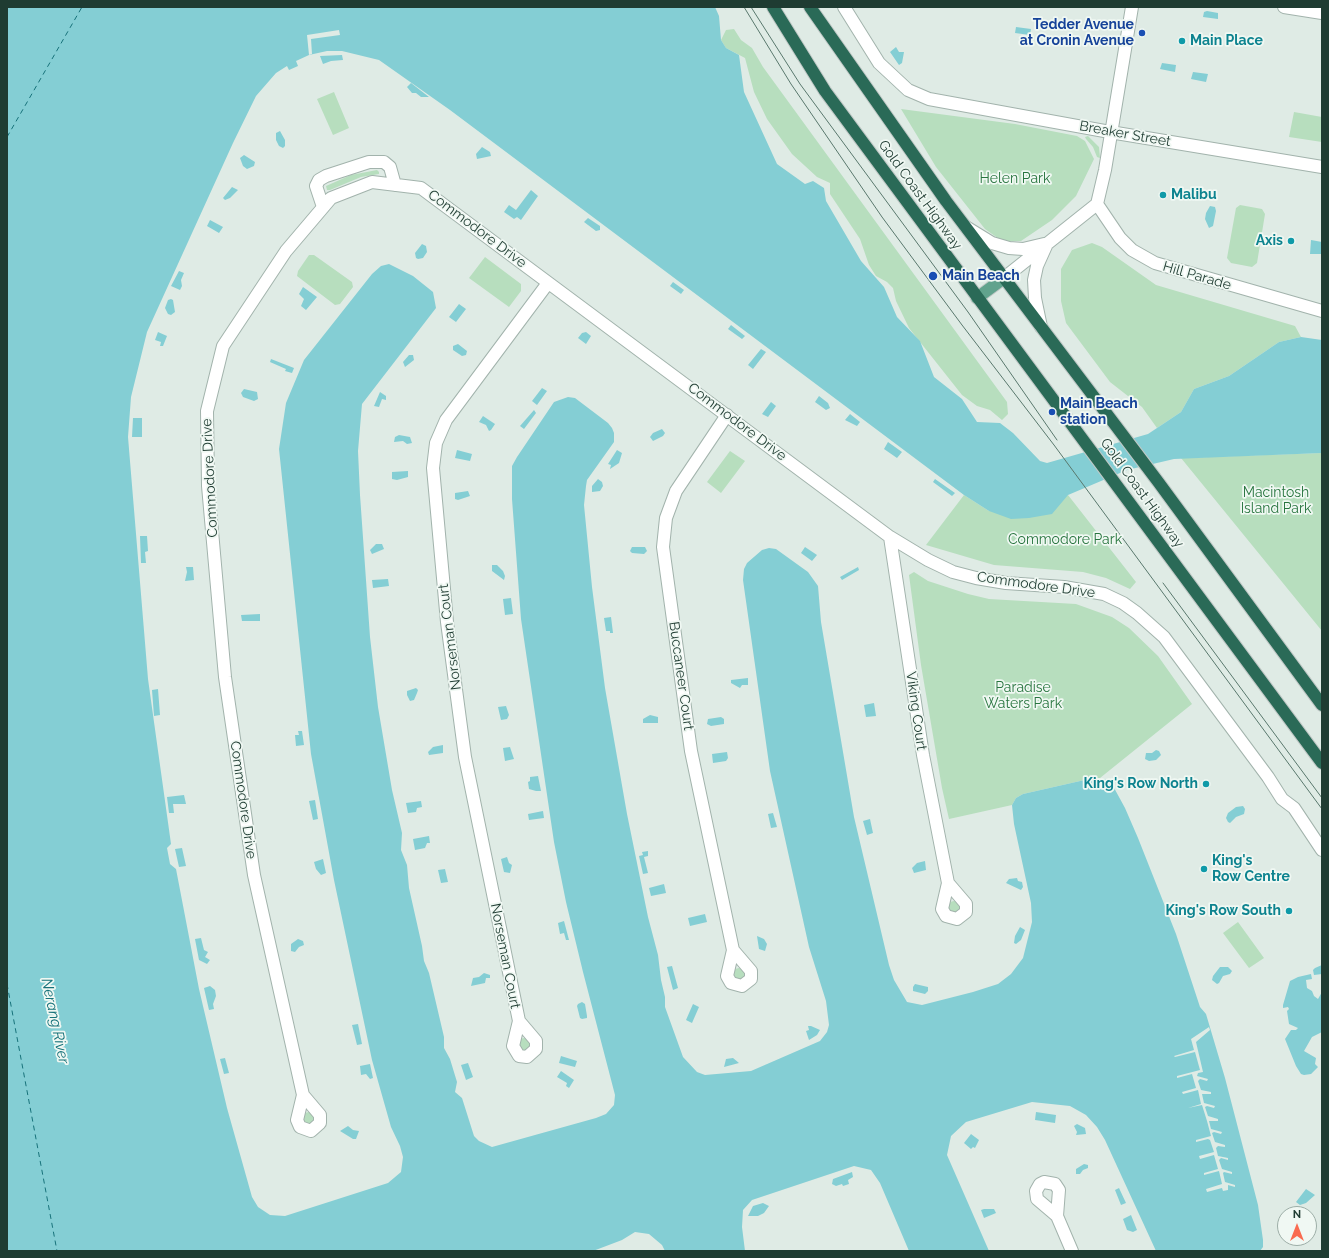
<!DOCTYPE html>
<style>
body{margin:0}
#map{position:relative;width:1329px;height:1258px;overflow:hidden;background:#dfebe5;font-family:Raleway,sans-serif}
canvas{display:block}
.frame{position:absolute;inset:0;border:8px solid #1f3c32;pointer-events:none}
.north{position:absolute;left:1277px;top:1206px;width:40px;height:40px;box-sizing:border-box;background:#f0f8f3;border:1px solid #9cada6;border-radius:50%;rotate:0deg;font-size:11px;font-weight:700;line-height:16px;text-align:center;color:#1f3c32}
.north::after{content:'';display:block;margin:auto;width:14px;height:18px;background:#f96b50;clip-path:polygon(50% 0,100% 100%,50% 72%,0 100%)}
</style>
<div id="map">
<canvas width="1329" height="1258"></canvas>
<div class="frame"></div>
<div class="north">N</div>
</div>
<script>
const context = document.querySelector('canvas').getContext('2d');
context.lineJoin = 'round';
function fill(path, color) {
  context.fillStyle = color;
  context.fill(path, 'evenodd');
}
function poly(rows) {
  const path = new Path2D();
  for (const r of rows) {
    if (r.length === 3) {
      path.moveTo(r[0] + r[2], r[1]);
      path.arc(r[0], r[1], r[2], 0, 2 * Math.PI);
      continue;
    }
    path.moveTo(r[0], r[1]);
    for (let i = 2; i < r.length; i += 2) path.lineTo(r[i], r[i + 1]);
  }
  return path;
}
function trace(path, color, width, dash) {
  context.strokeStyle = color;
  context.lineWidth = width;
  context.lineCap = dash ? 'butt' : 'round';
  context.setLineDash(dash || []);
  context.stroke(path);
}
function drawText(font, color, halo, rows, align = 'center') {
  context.font = font + ' Raleway,sans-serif';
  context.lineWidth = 3.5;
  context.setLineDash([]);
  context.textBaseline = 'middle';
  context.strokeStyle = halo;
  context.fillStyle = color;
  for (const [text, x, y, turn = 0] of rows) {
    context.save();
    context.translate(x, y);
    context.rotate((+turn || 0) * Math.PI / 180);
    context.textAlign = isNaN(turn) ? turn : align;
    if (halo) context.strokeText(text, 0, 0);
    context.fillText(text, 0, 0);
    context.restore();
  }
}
fill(poly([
 [734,29,741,40,752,48,763,67,1007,402,1008,414,1002,420,990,410,977,406,962,395,909,328,896,301,893,288,887,282,876,276,869,265,860,239,830,194,830,183,817,177,792,154,767,119,754,92,745,58,726,48,721,40,726,30],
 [334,92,349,128,333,135,317,99],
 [901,109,1015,124,1077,136,1085,141,1094,159,1076,196,1052,220,1021,241,1002,241,985,229,936,167],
 [1294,112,1322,117,1322,142,1289,137],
 [1088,136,1099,147,1100,158,1097,157,1093,147,1086,139,1085,137],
 [377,170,379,172,379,174,361,177,330,190,327,190,326,186,351,175],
 [1240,205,1262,209,1265,214,1257,263,1252,267,1231,263,1227,258,1236,208],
 [1092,243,1102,247,1156,285,1295,326,1301,337,1279,342,1229,376,1194,389,1181,412,1157,428,1142,407,1110,382,1066,323,1061,301,1061,269,1072,250],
 [309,255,314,255,352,282,353,287,340,304,335,305,297,276,298,271],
 [485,257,521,284,521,291,509,307,469,278],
 [730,451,745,461,721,493,707,482],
 [1322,453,1322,631,1181,458],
 [964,495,989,511,1068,495,1136,582,1130,589,1106,578,1083,572,994,565,926,545],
 [914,572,928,581,968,594,989,599,1076,604,1112,617,1129,628,1158,656,1192,704,1100,778,1089,779,1023,794,1016,798,1012,805,949,819,942,788,921,665,909,575],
 [954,907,6],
 [1238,922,1264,958,1249,968,1223,933],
 [739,974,6],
 [524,1044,6],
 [309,1118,6]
]), '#b7debe');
fill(poly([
 [7,7,715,7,719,16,721,40,726,48,739,55,744,92,777,164,805,184,813,181,824,188,826,201,861,261,884,287,897,317,920,341,934,377,962,399,977,422,1000,423,1013,433,1040,461,1047,463,1148,434,1181,412,1194,389,1229,376,1279,342,1301,337,1322,340,1322,453,1174,459,1127,470,1068,495,1052,514,1029,518,1011,519,989,511,964,495,450,110,379,60,342,51,327,51,309,55,296,61,298,66,289,70,287,66,276,73,256,96,233,143,147,332,131,397,128,437,148,679,171,844,167,848,170,864,176,869,199,989,227,1108,252,1197,258,1207,270,1215,285,1216,388,1183,401,1172,403,1157,400,1146,391,1127,372,1060,334,880,311,754,279,449,286,403,304,360,372,274,381,266,389,264,413,276,433,292,436,308,362,404,358,451,360,495,370,637,378,707,392,790,402,833,401,850,407,865,409,888,422,946,424,961,429,973,444,1037,444,1048,450,1059,457,1082,455,1092,462,1098,474,1136,479,1141,492,1147,596,1118,606,1114,614,1105,615,1095,583,972,566,902,554,842,521,619,512,499,512,466,517,457,554,402,568,397,575,398,608,423,612,428,614,433,614,442,587,480,586,486,584,505,592,587,605,688,627,814,648,917,658,955,661,980,665,997,665,1007,683,1057,697,1072,705,1075,751,1071,820,1041,827,1032,829,1025,826,1001,809,947,770,771,743,580,744,569,747,563,762,550,769,548,776,549,808,572,818,586,821,622,854,817,889,965,894,980,907,1002,922,1005,973,992,998,984,1011,974,1023,958,1032,922,1031,903,1014,824,1012,805,1016,798,1023,794,1089,779,1105,779,1113,786,1125,808,1138,838,1176,934,1200,1007,1206,1014,1225,1078,1258,1205,1263,1240,1263,1247,1260,1251,1156,1251,1105,1140,1097,1127,1086,1115,1070,1106,1032,1102,966,1122,951,1136,947,1155,989,1251,909,1251,880,1183,871,1170,854,1166,752,1200,743,1210,742,1227,745,1251,665,1251,662,1245,649,1234,635,1232,622,1240,593,1251,7,1251],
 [1207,11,1218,13,1218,19,1203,17,1204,12],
 [1016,27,1031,29,1030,35,1015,33],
 [896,47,899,52,904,52,902,63,899,65,890,52],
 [342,55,343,60,331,61,323,64,320,56],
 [1162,63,1176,65,1175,72,1160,69],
 [1193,72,1208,74,1206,82,1191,79],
 [411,83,429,97,421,97,416,93,412,93,407,87],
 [280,131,285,140,285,146,283,148,279,146,276,140,276,133],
 [482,147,490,152,491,156,477,159,476,154],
 [244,155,255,162,254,166,247,169,243,166,240,158],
 [232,187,238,190,230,198,225,200,223,198],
 [531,190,538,196,521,220,517,217,514,219,504,212,509,205,516,210],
 [1210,206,1215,207,1216,211,1213,226,1209,228,1205,219,1206,213],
 [588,218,600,226,600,230,596,231,584,222],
 [210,220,223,227,219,233,207,226],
 [1311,240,1322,242,1322,254,1310,254],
 [422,244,426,246,427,252,423,258,418,259,416,258,415,253],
 [179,271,184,273,181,280,182,286,180,290,171,286],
 [673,282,684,290,681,294,670,286],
 [303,287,317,297,306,310,301,306,304,299,299,294],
 [171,299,173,300,175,312,171,315,168,314,165,308,168,300],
 [459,304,466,309,456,322,449,317],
 [731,325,745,336,742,339,728,329],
 [158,332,167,336,163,346,160,346,161,342,155,340],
 [586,332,591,336,586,344,578,338,582,333],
 [458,344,467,351,466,355,462,356,453,350,453,346],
 [761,349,766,352,753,369,748,365],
 [409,355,413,355,414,360,405,367,403,362],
 [271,359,294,368,292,373,285,371,286,369,270,362],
 [542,388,547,391,537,405,532,401],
 [244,389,257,392,258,399,254,401,243,397,241,393],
 [380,392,386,396,386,400,382,399,379,407,374,406],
 [819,396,828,403,830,408,826,410,815,402],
 [771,402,776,406,768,417,762,414],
 [534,410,536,413,524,429,520,426],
 [850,414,860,422,857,426,845,420],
 [483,416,495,424,491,430,489,431,486,425,479,422],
 [133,418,142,418,142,437,132,437],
 [662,429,665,433,663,436,653,441,650,437,653,433],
 [399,435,410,437,412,443,407,444,403,441,394,442,395,437],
 [888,442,902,452,897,458,884,449],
 [457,450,472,454,470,461,455,458],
 [617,450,622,453,619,463,610,469,611,465,608,464],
 [408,471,408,477,397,480,392,479,392,472],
 [598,479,602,482,603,486,600,491,592,492,592,486],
 [935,479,955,493,952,496,933,482],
 [468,491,470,496,458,500,455,499,455,493],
 [140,536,147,536,148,551,145,552,146,563,141,563],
 [376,544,382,544,384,549,372,554,370,550],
 [632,547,645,547,647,551,644,554,632,553,630,551],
 [805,547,817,555,812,561,801,553],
 [492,565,497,565,503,571,505,576,504,580,492,571],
 [186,567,193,567,194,580,185,581,187,572],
 [858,567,859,570,842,580,840,577],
 [388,579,389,586,373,588,372,580],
 [511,598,513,614,505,615,503,599],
 [260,614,260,621,242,621,241,615],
 [611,617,613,633,610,633,610,631,606,631,604,618],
 [748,678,748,685,742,685,740,688,731,683,731,680],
 [416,688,418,690,417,693,414,700,410,701,407,695,407,691],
 [158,689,160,715,154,716,152,690],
 [874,703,876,716,866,717,864,705],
 [506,706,509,715,507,719,501,720,498,707],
 [650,715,658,717,658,723,643,723,643,719],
 [721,717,724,719,724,724,711,726,707,724,708,719],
 [298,731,302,731,304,745,296,746,295,735,299,735],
 [443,745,443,753,429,755,428,752,433,747],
 [510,747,514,759,505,761,503,748],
 [1156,750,1159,751,1161,755,1156,760,1149,761,1145,759,1146,753,1152,753],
 [727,752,728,758,726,761,713,763,712,754],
 [538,776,541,791,536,791,529,789,528,782,530,781,530,777],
 [184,795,186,804,173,804,174,813,169,813,167,797],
 [315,800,318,819,313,820,309,801],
 [421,801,422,807,417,808,416,812,408,813,406,803],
 [1243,806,1245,809,1244,814,1236,817,1230,823,1228,822,1226,818,1228,813,1236,807],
 [543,811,544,818,529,820,528,814],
 [773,813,777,827,771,828,768,814],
 [870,819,873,833,867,835,863,821],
 [429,836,430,843,427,843,425,848,415,850,413,839],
 [182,848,186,866,179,867,175,849],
 [648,851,648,856,644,857,648,873,643,874,639,856,643,855,642,852],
 [507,857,509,863,512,865,510,873,504,872,501,859],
 [323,859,326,873,321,875,316,869,314,862],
 [925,861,926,870,914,873,912,868,917,863],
 [445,869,448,882,441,883,438,870],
 [1017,878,1018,881,1022,882,1023,887,1021,890,1006,883,1009,879],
 [664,884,666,893,651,896,649,888],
 [705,914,707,922,690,926,688,918],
 [564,921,569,940,566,940,564,933,560,934,558,923],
 [1020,927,1025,930,1021,940,1016,944,1014,943,1015,936],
 [757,936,764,939,767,944,765,951,759,949],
 [201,938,204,950,208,952,205,957,210,960,207,964,199,960,195,939],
 [298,939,303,941,304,945,299,947,295,952,291,951,291,944],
 [1322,965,1322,974,1314,975,1313,970,1315,968],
 [672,966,678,988,673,990,667,967],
 [1220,967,1228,967,1232,971,1230,974,1223,976,1219,983,1217,984,1212,980,1213,976],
 [484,973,490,975,490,978,486,978,485,983,471,986,473,978,479,977],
 [1311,974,1312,979,1306,980,1307,988,1312,991,1314,996,1318,999,1322,992,1322,1032,1312,1037,1304,1051,1316,1058,1315,1064,1318,1067,1311,1074,1304,1075,1301,1074,1296,1066,1285,1039,1291,1030,1296,1030,1298,1028,1289,1024,1287,1011,1289,1009,1288,1007,1283,1008,1283,1005,1290,981,1298,977],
 [915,984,928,987,928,991,925,994,913,991,913,987],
 [210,986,215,990,216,996,213,1004,214,1009,209,1010,204,988],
 [582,1002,585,1004,587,1016,587,1018,582,1019,580,1018,577,1006,578,1004],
 [693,1004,699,1007,692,1023,686,1020],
 [358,1024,362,1044,357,1045,352,1025],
 [808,1026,811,1026,820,1030,817,1035,809,1040,806,1031,809,1030],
 [561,1056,577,1061,575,1067,559,1063],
 [225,1058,229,1073,224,1074,220,1059],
 [733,1058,739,1063,724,1067,726,1059],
 [468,1063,473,1077,466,1080,461,1065],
 [370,1064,373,1078,370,1079,366,1074,361,1075,360,1066],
 [561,1071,574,1080,569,1088,566,1086,567,1083,557,1077],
 [1036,1112,1056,1115,1055,1123,1035,1120],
 [1077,1124,1085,1128,1086,1134,1076,1135,1077,1132,1074,1126],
 [348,1126,353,1130,359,1131,356,1139,353,1139,340,1131],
 [971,1134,979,1140,975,1148,973,1147,971,1149,964,1143],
 [1084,1164,1088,1165,1088,1168,1083,1170,1080,1174,1076,1174,1076,1169],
 [852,1172,853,1177,848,1180,849,1184,843,1186,842,1184,836,1186,832,1184,833,1179],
 [1119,1188,1126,1203,1121,1205,1115,1190],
 [1306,1189,1315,1195,1306,1203,1300,1205,1296,1202],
 [763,1203,769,1206,764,1213,758,1216,748,1216,753,1206],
 [984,1209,994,1209,996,1213,984,1218,981,1210],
 [1131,1215,1137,1230,1133,1232,1127,1230,1123,1219]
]), '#84ced4');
fill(poly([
 [339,30,340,35,311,39,312,54,309,55,307,35],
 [1209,1027,1210,1030,1196,1042,1203,1072,1198,1073,1197,1076,1208,1079,1207,1081,1200,1079,1198,1081,1201,1090,1211,1092,1211,1094,1202,1094,1204,1103,1215,1106,1214,1108,1207,1106,1205,1107,1208,1116,1218,1119,1218,1121,1209,1121,1211,1129,1222,1132,1221,1134,1214,1132,1212,1133,1215,1142,1225,1145,1225,1147,1218,1146,1216,1148,1218,1156,1228,1158,1228,1160,1221,1158,1219,1160,1222,1169,1232,1172,1232,1174,1224,1172,1223,1173,1225,1182,1235,1185,1235,1187,1228,1185,1228,1190,1223,1191,1222,1188,1207,1192,1206,1189,1222,1184,1219,1171,1204,1175,1204,1173,1218,1169,1214,1155,1200,1159,1199,1156,1214,1152,1210,1140,1208,1139,1196,1142,1196,1140,1211,1136,1207,1121,1192,1125,1207,1121,1202,1105,1188,1108,1201,1104,1198,1090,1183,1094,1182,1092,1196,1088,1192,1074,1177,1078,1177,1076,1200,1070,1195,1052,1175,1057,1174,1056,1194,1050,1191,1039]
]), '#dfebe5');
trace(poly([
 [7,137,82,7],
 [7,984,57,1251]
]), '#17727a', 1, [5, 4]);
const minor = poly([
 [844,7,879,63,908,90,929,99,1110,132,1322,167],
 [1284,7,1322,13],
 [1097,204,1120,238,1132,250,1155,263,1322,311],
 [323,207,316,186,319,180,326,176,369,162,384,162,390,167,395,185],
 [966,227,992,243,1009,248,1023,249,1044,244],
 [1004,278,1097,204,1105,170,1132,7],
 [1041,327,1035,298,1034,280,1037,266,1046,246],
 [727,415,676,491,666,518,663,547,691,751,733,950,751,971,751,979,742,986,731,983,727,976,733,950],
 [890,537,923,755,948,883,966,904,966,912,957,919,946,916,942,909,948,883],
 [519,1021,513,1046,519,1056,527,1057,536,1049,536,1041,519,1021,465,757,447,622,433,468,436,443,446,420,548,283],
 [303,1095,320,1115,320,1123,311,1131,300,1127,297,1120,303,1095,254,875,225,677,208,486,207,411,223,346,286,251,331,198,372,182,421,188,890,537,928,560,953,572,976,578,1006,583,1064,587,1104,594,1123,603,1137,613,1164,637,1268,777,1282,799,1294,808,1322,850],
 [1057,1216,1037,1199,1036,1191,1040,1184,1044,1182,1055,1184,1059,1190,1057,1216,1072,1251]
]);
const major = poly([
 [977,298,1004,278]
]);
const highway = poly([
 [773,7,825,91,1322,763],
 [810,7,946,201,1159,483,1322,705]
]);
trace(minor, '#a2b3ac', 14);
trace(major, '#c0c8c6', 14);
trace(highway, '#c0c8c6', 14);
trace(minor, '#fff', 12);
trace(major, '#61a38d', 12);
trace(highway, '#2a6a57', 12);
trace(poly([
 [744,7,791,84,882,217,962,325,1054,445,1322,809],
 [751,7,800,84,968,312,1057,440],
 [1163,583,1322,798]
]), '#59786d', 1);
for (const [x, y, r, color] of [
 [1142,33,4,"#1a4fb4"],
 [1182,41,4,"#0f9aa8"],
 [1163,195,4,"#0f9aa8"],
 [1291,241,4,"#0f9aa8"],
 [933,276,5,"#1a4fb4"],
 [1052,412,4,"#1a4fb4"],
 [1206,784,4,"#0f9aa8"],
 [1204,869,4,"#0f9aa8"],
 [1289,911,4,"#0f9aa8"]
]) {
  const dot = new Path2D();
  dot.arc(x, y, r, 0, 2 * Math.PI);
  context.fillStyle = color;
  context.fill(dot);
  trace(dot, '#f0f8f3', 1.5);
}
drawText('bold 14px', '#164399', '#f0f8f3', [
 ["Tedder Avenue",1134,25,"right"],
 ["at Cronin Avenue",1134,41,"right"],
 ["Main Beach",942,276],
 ["Main Beach",1060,404],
 ["station",1060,420]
], 'left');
drawText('bold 14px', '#0d838f', '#f0f8f3', [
 ["Main Place",1190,41],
 ["Malibu",1171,195],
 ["Axis",1283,241,"right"],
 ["King's Row North",1198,784,"right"],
 ["King's",1212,861],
 ["Row Centre",1212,877],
 ["King's Row South",1281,911,"right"]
], 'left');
drawText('14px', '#1f3c32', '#f0f8f3', [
 ["Breaker Street",1125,134,10],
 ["Gold Coast Highway",920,195,54],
 ["Commodore Drive",477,229,37],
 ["Hill Parade",1197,276,16],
 ["Commodore Drive",737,422,37],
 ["Commodore Drive",210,478,-93],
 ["Gold Coast Highway",1142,493,54],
 ["Commodore Drive",1036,585,8],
 ["Norseman Court",450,637,-97],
 ["Buccaneer Court",681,676,82],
 ["Viking Court",916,711,82],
 ["Commodore Drive",243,800,82],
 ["Norseman Court",505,956,79]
]);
drawText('14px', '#28753f', '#f0f8f3', [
 ["Helen Park",1015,179],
 ["Macintosh",1276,493],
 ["Island Park",1276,509],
 ["Commodore Park",1065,540],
 ["Paradise",1023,688],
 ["Waters Park",1023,704]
]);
drawText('italic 15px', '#17727a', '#f0f8f3', [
 ["Nerang River",55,1021,78]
]);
</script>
